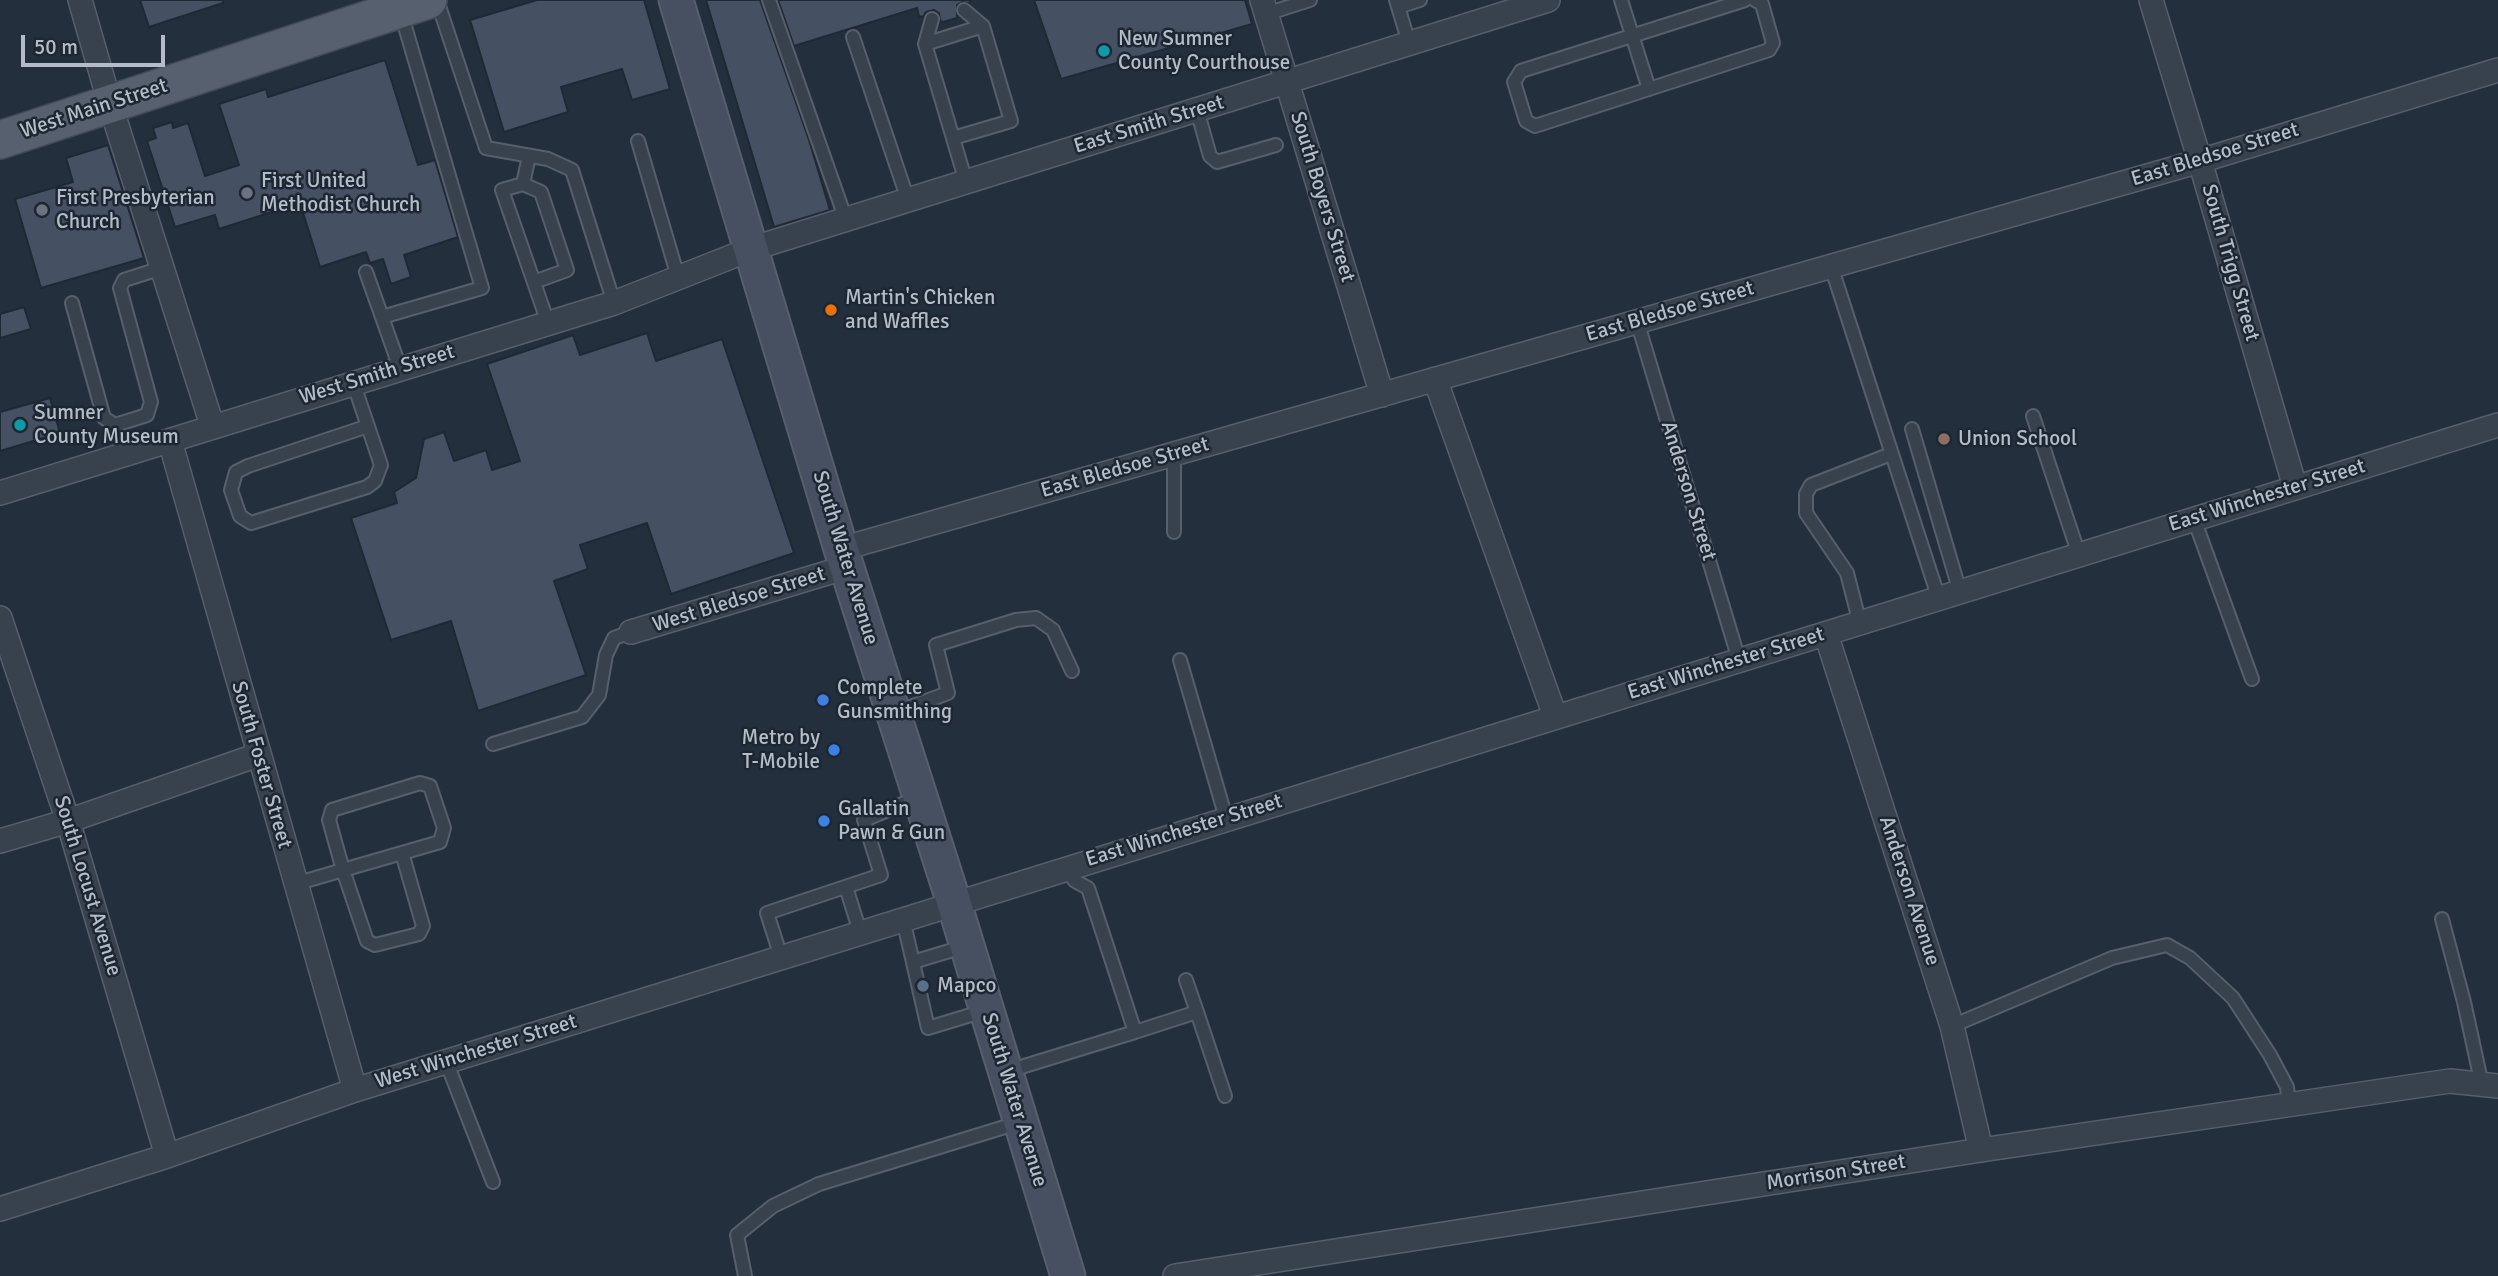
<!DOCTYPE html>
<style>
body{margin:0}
#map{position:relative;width:2498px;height:1276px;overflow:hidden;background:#242f3e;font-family:Signika,sans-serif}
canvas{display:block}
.scale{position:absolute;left:21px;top:35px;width:144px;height:32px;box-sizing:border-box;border:4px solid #b4bcc9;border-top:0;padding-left:9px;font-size:21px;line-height:24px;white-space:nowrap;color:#b4bcc9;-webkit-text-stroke:5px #1d2633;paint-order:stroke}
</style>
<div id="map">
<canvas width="2498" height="1276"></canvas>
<div class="scale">50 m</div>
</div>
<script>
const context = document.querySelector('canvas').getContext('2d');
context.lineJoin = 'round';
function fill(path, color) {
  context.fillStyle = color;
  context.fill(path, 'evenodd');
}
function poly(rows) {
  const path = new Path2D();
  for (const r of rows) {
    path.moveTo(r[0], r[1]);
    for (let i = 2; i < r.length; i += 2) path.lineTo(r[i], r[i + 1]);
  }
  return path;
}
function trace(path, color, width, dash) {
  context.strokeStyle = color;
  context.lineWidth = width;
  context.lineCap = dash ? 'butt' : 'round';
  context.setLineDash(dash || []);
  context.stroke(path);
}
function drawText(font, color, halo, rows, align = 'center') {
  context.font = font + ' Signika,sans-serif';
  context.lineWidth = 5;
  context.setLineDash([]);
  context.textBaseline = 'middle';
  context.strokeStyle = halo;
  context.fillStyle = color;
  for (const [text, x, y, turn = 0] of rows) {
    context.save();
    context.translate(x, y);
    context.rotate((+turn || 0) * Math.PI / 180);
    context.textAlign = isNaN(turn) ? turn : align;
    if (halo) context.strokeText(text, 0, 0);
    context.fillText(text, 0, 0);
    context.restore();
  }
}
const building = poly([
 [140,0,223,0,223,3,149,27,140,0],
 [537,0,644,0,670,89,632,100,622,69,561,87,568,112,504,132,470,20,537,0],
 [706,0,760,0,809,140,830,210,774,227,706,0],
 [778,0,971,0,969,3,962,2,957,5,957,18,943,22,940,21,939,13,934,10,926,12,923,17,919,16,917,8,794,46,778,0],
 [1034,0,1245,0,1252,24,1061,79,1034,0],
 [385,60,418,165,435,160,458,237,404,255,411,277,391,284,383,259,370,263,366,252,320,267,300,203,219,229,215,215,175,227,147,141,156,138,153,128,172,122,173,128,188,123,205,176,239,165,219,104,266,89,268,97,385,60],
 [108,145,144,258,41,288,15,199,73,182,66,158,108,145],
 [24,307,31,329,0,338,0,314,24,307],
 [647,333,656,361,722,339,794,553,671,594,647,523,580,545,588,569,554,581,586,675,478,711,451,621,391,640,351,518,397,503,394,492,416,478,424,439,444,432,454,461,486,450,492,470,520,461,487,364,573,335,580,355,647,333],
 [50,398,60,433,0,451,0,412,50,398]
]);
fill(building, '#455162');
trace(building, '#1f2835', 2);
const lane = poly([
 [437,0,486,148,548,159,572,170,614,303],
 [769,0,846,220],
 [1396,0,1409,43],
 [1621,0,1649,89],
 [1745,0,1521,71,1514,82,1526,121,1535,126,1769,50,1773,43,1762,4,1755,0],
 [1398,7,1420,0],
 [964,10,983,26],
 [1266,14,1310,0],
 [853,37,908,200],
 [925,44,932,19],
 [1197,110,1210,156,1217,162,1276,145],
 [953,138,1011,121,983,26,925,44,966,182],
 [638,141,678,277],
 [529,156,523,184,502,190,548,323],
 [523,184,541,192,567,270,534,282],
 [1831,266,1939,599],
 [366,272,400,368],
 [72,303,104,418,115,425,147,415,151,402,120,288,124,280,162,268],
 [382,317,482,288,401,13],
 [1637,321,1739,660],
 [353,382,381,465,375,481,367,487,251,523,240,516,231,490,236,472,248,466,368,426],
 [2033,416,2079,555],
 [1912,429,1960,592],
 [2194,519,2252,679],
 [1174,532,1174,454],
 [1860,624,1847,573,1806,513,1806,494,1811,485,1891,454],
 [1180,660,1226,818],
 [894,713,948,693,936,645,1016,620,1036,618,1053,630,1072,671],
 [493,744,582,717,599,695,606,655,614,638,631,632],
 [295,884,343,870,440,842,444,828,430,786,420,783,332,810,329,820,343,870,367,941,375,945,419,934,423,926,402,853],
 [846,887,860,932],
 [903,919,928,1028,984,1011],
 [2442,919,2464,1002,2482,1085],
 [781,957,767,913,881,875,864,820,919,797],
 [913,962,966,946],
 [1197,1012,1225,1096],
 [1952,1026,2112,958,2167,945,2190,958,2233,998,2270,1055,2287,1087,2289,1105],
 [1135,1032,1197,1012,1186,980],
 [446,1061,493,1182],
 [1008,1071,1135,1032,1088,888,1075,881,1066,868],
 [745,1276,737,1235,773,1206,819,1184,1021,1122]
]);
const street = poly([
 [80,0,110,104,212,425],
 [1262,0,1382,395],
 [2151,0,2200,161,2295,487],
 [1435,379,1555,716],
 [170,441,355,1090],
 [0,493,614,303,751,249,1548,0],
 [841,549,2200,161,2498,70],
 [0,618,68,821,167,1156],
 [631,632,847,567],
 [1826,634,1952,1026,1981,1150],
 [0,841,68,821,258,755],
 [0,1209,167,1156,355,1090,2498,425],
 [1175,1276,1981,1150,2450,1081,2498,1086]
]);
const secondary = poly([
 [676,0,841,549,954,903,1068,1276]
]);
const primary = poly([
 [0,140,428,0]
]);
trace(lane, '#565f6c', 16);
trace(street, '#565f6c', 26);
trace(secondary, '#565f6c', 37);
trace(primary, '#414a57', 40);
trace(lane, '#38414e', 12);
trace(street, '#38414e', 23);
trace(secondary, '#465061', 33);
trace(primary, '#56606e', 37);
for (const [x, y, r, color] of [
 [1104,51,7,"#0f9aa8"],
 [247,193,7,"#6b7280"],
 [42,210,7,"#6b7280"],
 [831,310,7,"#e8710a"],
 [20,425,7,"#0f9aa8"],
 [1944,439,7,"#8d6e63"],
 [823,700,7,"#3f7fe0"],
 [834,750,7,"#3f7fe0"],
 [824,821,7,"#3f7fe0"],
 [923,986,7,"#5c6f8a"]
]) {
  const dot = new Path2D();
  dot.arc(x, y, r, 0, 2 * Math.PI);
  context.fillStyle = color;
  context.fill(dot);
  trace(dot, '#1d2633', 2.5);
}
drawText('21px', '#b4bcc9', '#1d2633', [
 ["New Sumner",1118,39],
 ["County Courthouse",1118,63],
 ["First United",261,181],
 ["Methodist Church",261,205],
 ["First Presbyterian",56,198],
 ["Church",56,222],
 ["Martin's Chicken",845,298],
 ["and Waffles",845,322],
 ["Sumner",34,413],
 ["County Museum",34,437],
 ["Union School",1958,439],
 ["Complete",837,688],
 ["Gunsmithing",837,712],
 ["Metro by",820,738,"right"],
 ["T-Mobile",820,762,"right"],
 ["Gallatin",838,809],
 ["Pawn & Gun",838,833],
 ["Mapco",937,986]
], 'left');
drawText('21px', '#b4bcc9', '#1d2633', [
 ["West Main Street",94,109,-18],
 ["East Smith Street",1149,125,-17],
 ["East Bledsoe Street",2215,155,-17],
 ["South Boyers Street",1322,197,73],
 ["South Trigg Street",2230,263,74],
 ["East Bledsoe Street",1670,312,-16],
 ["West Smith Street",377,375,-17],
 ["East Bledsoe Street",1125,468,-16],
 ["Anderson Street",1688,491,73],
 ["East Winchester Street",2267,496,-17],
 ["South Water Avenue",845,558,73],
 ["West Bledsoe Street",739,600,-17],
 ["East Winchester Street",1726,664,-17],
 ["South Foster Street",261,765,74],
 ["East Winchester Street",1184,831,-17],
 ["South Locust Avenue",87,886,73],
 ["Anderson Avenue",1909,891,72],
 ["West Winchester Street",476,1052,-17],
 ["South Water Avenue",1014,1100,73],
 ["Morrison Street",1836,1173,-9]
]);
</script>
